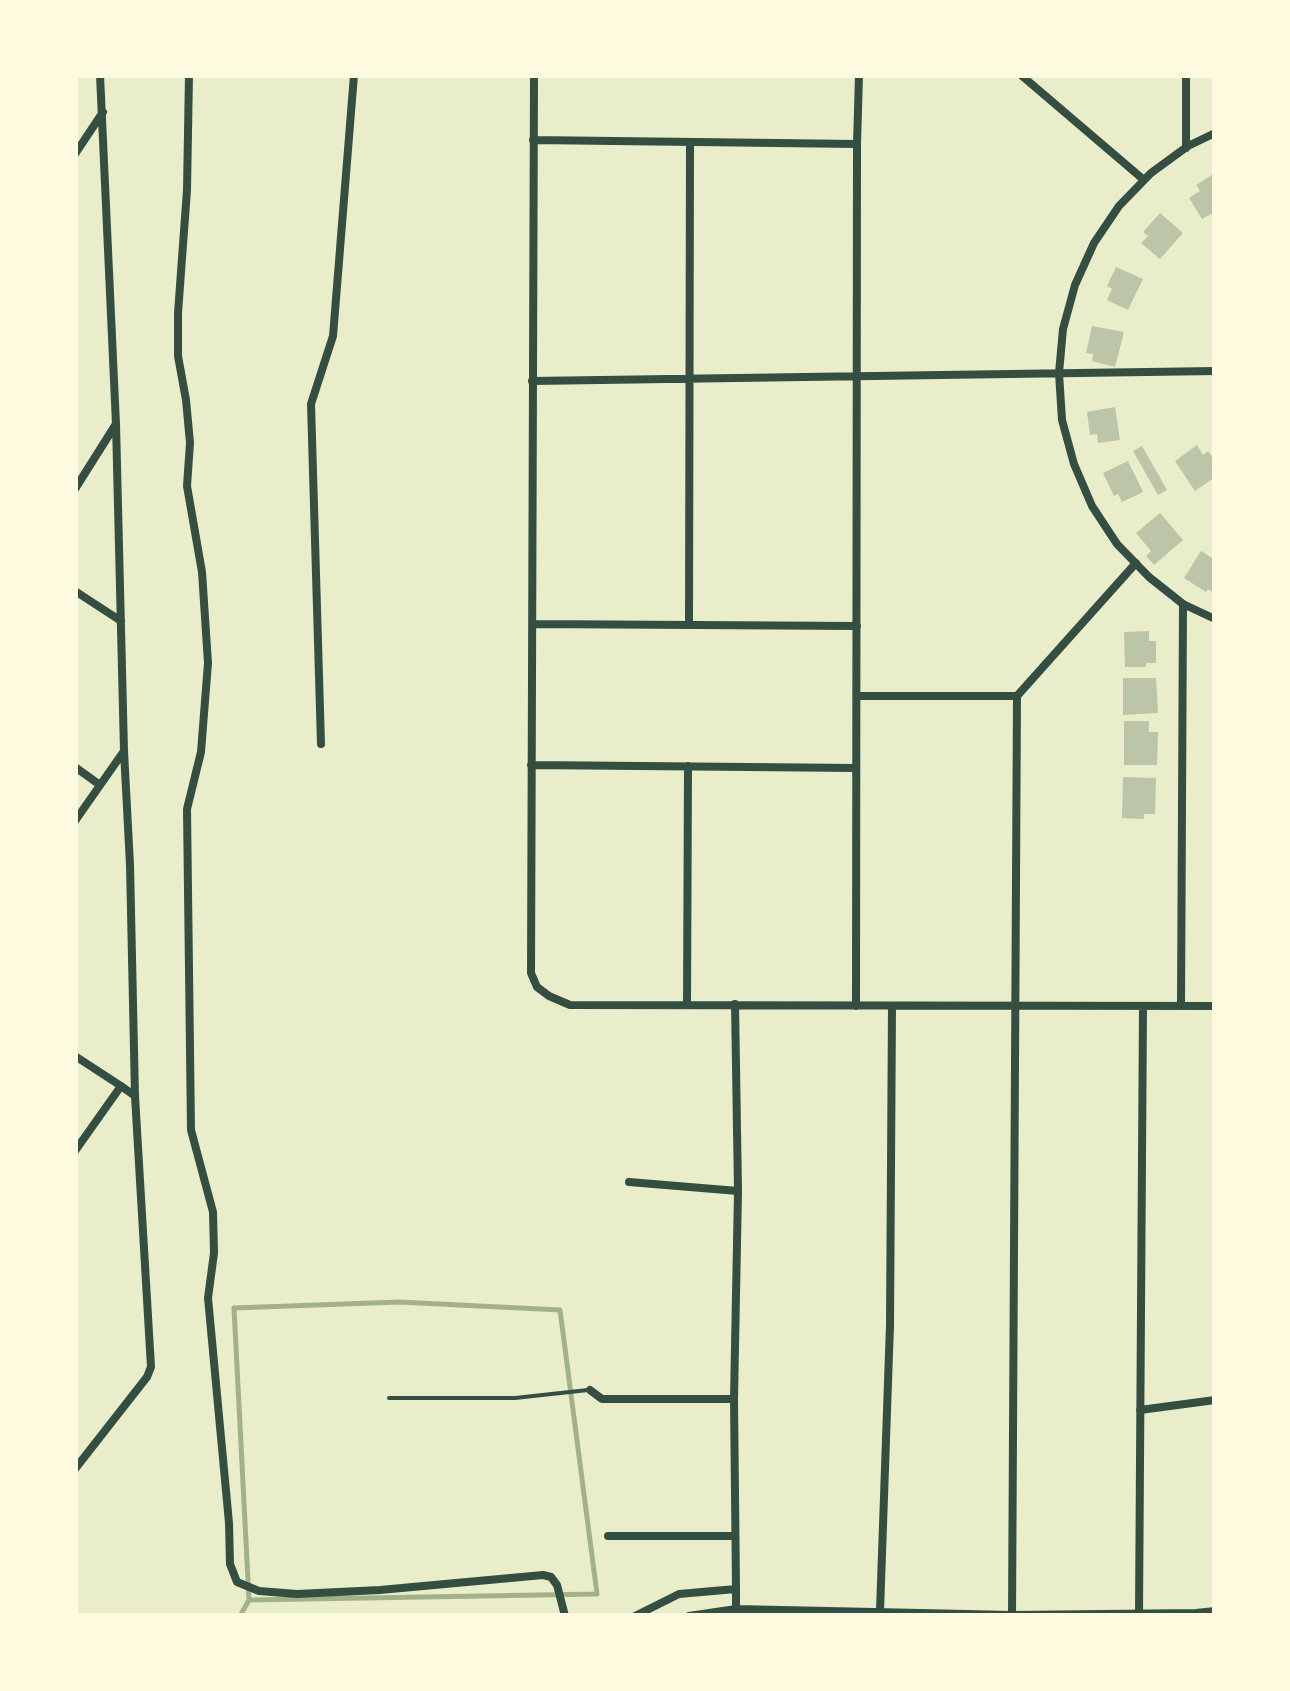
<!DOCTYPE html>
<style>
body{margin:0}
#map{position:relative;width:1290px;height:1691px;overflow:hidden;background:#e9edc9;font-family:Montserrat,sans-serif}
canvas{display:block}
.frame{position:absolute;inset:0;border:78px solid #fefae0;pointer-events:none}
</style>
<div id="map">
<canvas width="1290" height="1691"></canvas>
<div class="frame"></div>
</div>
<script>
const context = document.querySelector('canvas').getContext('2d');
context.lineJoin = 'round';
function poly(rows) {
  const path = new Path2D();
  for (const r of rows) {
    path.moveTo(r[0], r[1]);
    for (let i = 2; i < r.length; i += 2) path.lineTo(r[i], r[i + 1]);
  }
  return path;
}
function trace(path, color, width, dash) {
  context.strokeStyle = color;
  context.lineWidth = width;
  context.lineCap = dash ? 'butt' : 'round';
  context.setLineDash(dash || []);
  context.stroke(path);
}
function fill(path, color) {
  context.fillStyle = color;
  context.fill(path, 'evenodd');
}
trace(poly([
 [240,1616,249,1600,234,1308,399,1302,560,1310,597,1594,249,1600]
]), '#a3b18a', 5);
fill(poly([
 [1215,173,1215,212,1202,219,1189,198,1200,191,1196,185],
 [1160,213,1183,233,1160,259,1141,243,1148,236,1143,232],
 [1116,267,1143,279,1128,310,1107,300,1112,289,1107,286],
 [1092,326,1124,332,1115,367,1092,361,1093,354,1086,353],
 [1115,407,1120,440,1098,443,1097,434,1090,435,1087,412],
 [1197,445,1203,455,1208,451,1215,461,1215,473,1213,474,1215,477,1195,491,1175,461],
 [1142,446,1167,490,1158,495,1133,451],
 [1128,461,1143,492,1122,502,1118,494,1114,496,1103,473],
 [1160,513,1183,540,1154,565,1146,556,1151,551,1136,533],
 [1201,551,1215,560,1215,594,1208,589,1206,592,1184,578],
 [1149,631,1149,641,1156,641,1156,663,1146,663,1146,667,1125,667,1124,632],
 [1123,678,1156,678,1158,713,1123,715],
 [1124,721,1149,721,1149,732,1158,732,1157,765,1124,765],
 [1123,777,1156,778,1155,814,1144,814,1144,819,1122,818]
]), '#bcc5a7');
trace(poly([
 [389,1398,515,1398,588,1390]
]), '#344e41', 4);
trace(poly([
 [189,75,187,190,178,313,178,356,186,400,190,443,187,486,202,572,208,663,201,752,187,809,191,1130,213,1212,214,1253,208,1298,229,1523,230,1564,237,1582,259,1591,297,1594,380,1590,543,1575,551,1577,557,1585,565,1616],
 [534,75,531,973,537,987,549,996,570,1005,1215,1006],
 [1021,75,1144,180],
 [1215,133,1188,146,1151,173,1119,206,1094,243,1075,285,1063,329,1059,373,1062,420,1074,464,1092,506,1117,544,1149,577,1183,604,1215,619],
 [533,140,857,144],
 [1186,148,1186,75],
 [75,154,103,112],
 [532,381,1215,371],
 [75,489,116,424],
 [75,591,121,621],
 [532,624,857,626],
 [689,625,690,142],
 [857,696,1017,696],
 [321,744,311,404,333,336,354,75],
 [531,765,856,768],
 [75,767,100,785],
 [75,821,124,751],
 [735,1004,738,1191,734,1399,736,1589],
 [687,1005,688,766],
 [856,1006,857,144,859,75],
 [1181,1006,1183,604],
 [75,1056,121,1086],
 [75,1151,121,1086,135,1096],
 [629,1182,738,1191],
 [590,1390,602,1399,734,1399],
 [1140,1410,1215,1400],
 [75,1469,147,1377,151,1367,135,1096,130,865,124,751,116,424,100,75],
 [608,1536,735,1536],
 [880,1611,890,1325,892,1006],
 [1139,1614,1143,1006],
 [1012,1615,1017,696,1136,563],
 [635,1616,679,1594,736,1589,736,1609],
 [689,1616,736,1609,1012,1615,1196,1613,1215,1611]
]), '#344e41', 8);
</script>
